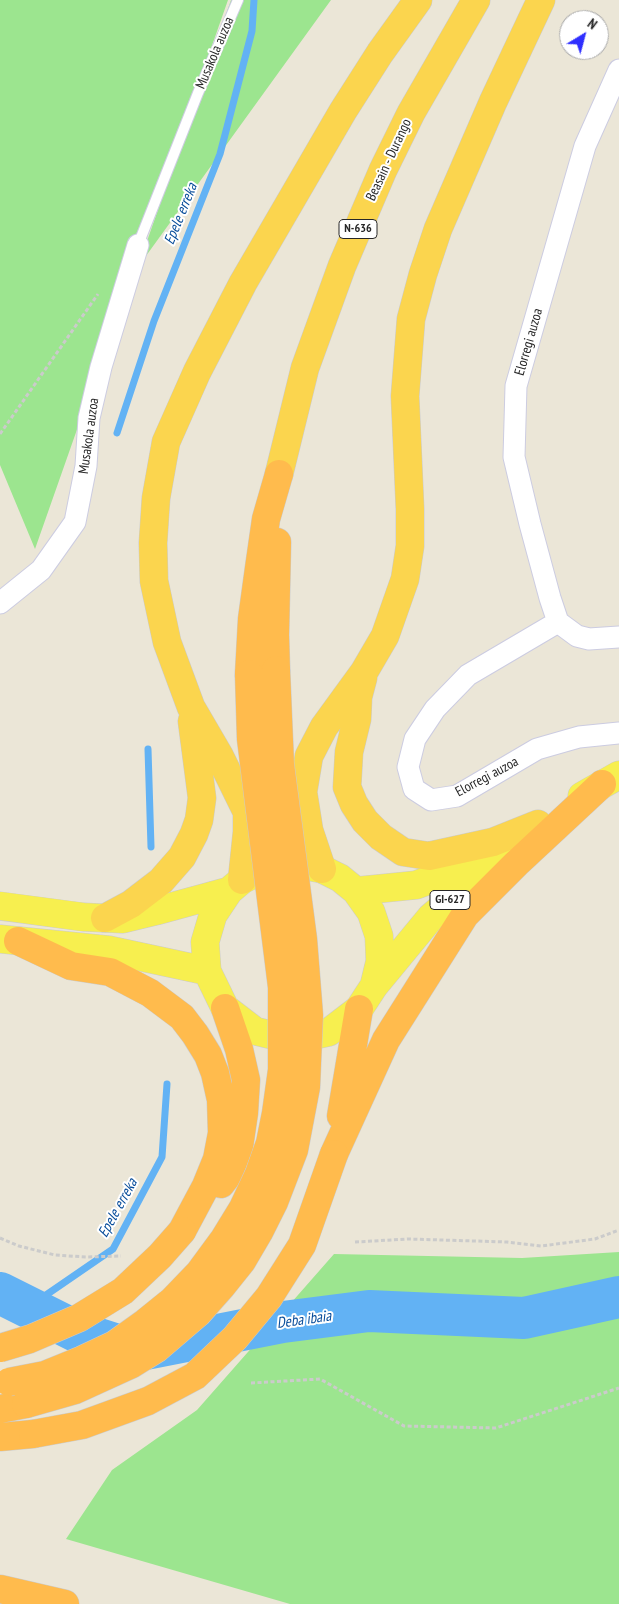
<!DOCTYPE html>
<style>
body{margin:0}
#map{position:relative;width:619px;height:1604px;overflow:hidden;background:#ebe6d7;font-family:"PT Sans Narrow",sans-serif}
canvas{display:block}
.north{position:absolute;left:559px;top:10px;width:50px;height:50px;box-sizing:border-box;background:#fff;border:1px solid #a9a9a9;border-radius:50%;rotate:37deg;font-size:14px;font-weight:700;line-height:20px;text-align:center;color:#272727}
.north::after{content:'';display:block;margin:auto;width:18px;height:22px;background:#2f2fff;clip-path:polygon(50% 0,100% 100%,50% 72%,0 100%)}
</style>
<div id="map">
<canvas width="619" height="1604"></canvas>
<div class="north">N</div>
</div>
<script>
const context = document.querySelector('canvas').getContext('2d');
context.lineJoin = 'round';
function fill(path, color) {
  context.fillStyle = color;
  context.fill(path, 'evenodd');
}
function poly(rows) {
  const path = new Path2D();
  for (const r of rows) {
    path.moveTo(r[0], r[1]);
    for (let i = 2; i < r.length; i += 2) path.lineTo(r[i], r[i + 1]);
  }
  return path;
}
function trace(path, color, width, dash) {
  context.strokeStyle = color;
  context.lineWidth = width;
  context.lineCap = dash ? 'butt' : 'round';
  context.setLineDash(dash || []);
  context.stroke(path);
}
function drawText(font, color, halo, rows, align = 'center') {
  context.font = font + ' "PT Sans Narrow",sans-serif';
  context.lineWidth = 4;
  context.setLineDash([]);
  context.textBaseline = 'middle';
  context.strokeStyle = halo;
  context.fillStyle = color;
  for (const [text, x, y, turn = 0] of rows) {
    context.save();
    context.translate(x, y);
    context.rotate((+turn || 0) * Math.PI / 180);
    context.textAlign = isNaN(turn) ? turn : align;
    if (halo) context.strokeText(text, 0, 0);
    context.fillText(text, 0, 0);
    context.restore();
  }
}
fill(poly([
 [0,0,228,0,35,549,0,465],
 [231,0,331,0,138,267],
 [619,1252,619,1604,290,1604,66,1539,112,1470,197,1410,334,1254,522,1258]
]), '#9ce58f');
trace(poly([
 [117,433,154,321,220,154,252,31,254,0],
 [148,749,151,847],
 [30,1306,113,1249,162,1157,167,1084]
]), '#62b2f4', 7);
trace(poly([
 [0,1293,80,1333,136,1351,283,1322,369,1311,524,1318,619,1297]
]), '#62b2f4', 42);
const service = poly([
 [138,245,198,93,238,0]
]);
const minor = poly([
 [0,603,41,570,75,522,86,466,89,418,101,367,138,245],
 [558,622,550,598,530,524,514,457,516,386,585,146,619,70],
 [619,637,589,639,577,636,558,622,468,675,435,709,415,739,408,767,414,789,431,800,457,796,537,749,579,737,619,733]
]);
const primary = poly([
 [582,796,619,775],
 [356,891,416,885,449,873,491,850],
 [0,906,83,917,123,919,156,911,229,891],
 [0,939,109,950,207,971],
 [374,986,380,961,379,936,371,912,356,891,340,878,322,869,295,864,267,867,242,880,229,891,213,915,205,942,207,971,225,1008,255,1031,292,1040,329,1032,359,1009,374,986,431,917,536,826]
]);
const trunk = poly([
 [279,474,305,368,342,266,383,170,411,113,476,0],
 [363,678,358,697,357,719,349,752,347,787,354,804,365,821,381,837,403,852,429,856,493,842,538,824],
 [322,869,309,830,303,792,309,756,324,727,364,672,385,636,405,579,410,546,410,509,405,396,411,319,423,274,438,229,493,102,541,0],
 [242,880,247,832,247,812,219,755,191,707,167,642,154,581,153,543,156,498,166,442,197,372,243,283,343,111,380,53,418,0],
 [105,918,131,904,161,881,182,857,194,834,199,820,202,798,192,721]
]);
const motorway = poly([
 [276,670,275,635,277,542],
 [249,674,252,619,259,568,266,519,279,474],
 [18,941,71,966,110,972,150,993,182,1017,195,1034,208,1055,215,1073,221,1100,222,1133,217,1159,206,1186,182,1231],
 [341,1116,359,1009],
 [334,1154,386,1040,465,915,516,864,602,784],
 [221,1184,228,1175,239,1147,244,1113,246,1080,239,1049,225,1008],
 [0,1409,26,1404],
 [0,1437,33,1434],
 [0,1589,65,1604]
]);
trace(service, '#cccce1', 12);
trace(minor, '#cccce1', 23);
trace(primary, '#cbcbcb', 29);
trace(trunk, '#cbcbcb', 29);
trace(motorway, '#cbcbcb', 29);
trace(poly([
 [0,434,98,294],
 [0,1238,19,1246,55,1255,86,1257,121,1256],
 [355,1242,409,1239,507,1242,541,1246,595,1239,619,1230],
 [251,1383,320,1379,404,1426,496,1428,619,1388]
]), '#cbcbcb', 3, [4, 2.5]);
trace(service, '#fff', 10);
trace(minor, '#fff', 21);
trace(primary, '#f7ef4f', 28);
trace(trunk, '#fbd54e', 28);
trace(motorway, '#ffbb4d', 28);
const motorwayBridge = poly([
 [0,1348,30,1339,79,1318,123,1291,160,1256,182,1231],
 [9,1382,45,1375,82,1360,114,1345,146,1322,172,1301,199,1273,224,1239,243,1208,259,1174,270,1143,276,1113,282,1070,282,987,251,739,249,674],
 [26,1404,75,1390,132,1364,156,1349,198,1313,222,1286,242,1261,259,1232,274,1202,294,1150,306,1087,309,1015,303,939,280,764,276,670],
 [33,1434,82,1425,148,1401,195,1376,235,1338,269,1297,302,1245,334,1154]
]);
trace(motorwayBridge, '#cbcbcb', 29, []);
trace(motorwayBridge, '#ffbb4d', 28);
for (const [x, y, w] of [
 [358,229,38],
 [450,900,40]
]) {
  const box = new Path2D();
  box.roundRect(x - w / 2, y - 9.5, w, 19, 4);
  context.fillStyle = '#fff';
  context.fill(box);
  trace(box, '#272727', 1);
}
drawText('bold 12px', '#272727', null, [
 ["N-636",358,229],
 ["GI-627",450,900]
]);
drawText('14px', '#272727', '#fff', [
 ["Musakola auzoa",215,53,-67],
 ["Beasain - Durango",389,160,-65],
 ["Elorregi auzoa",529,342,-74],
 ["Musakola auzoa",89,436,-82],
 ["Elorregi auzoa",487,777,-28]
]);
drawText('italic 15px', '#074c9a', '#fff', [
 ["Epele erreka",181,214,-68],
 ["Epele erreka",118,1208,-61],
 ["Deba ibaia",304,1320,-8]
]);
</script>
